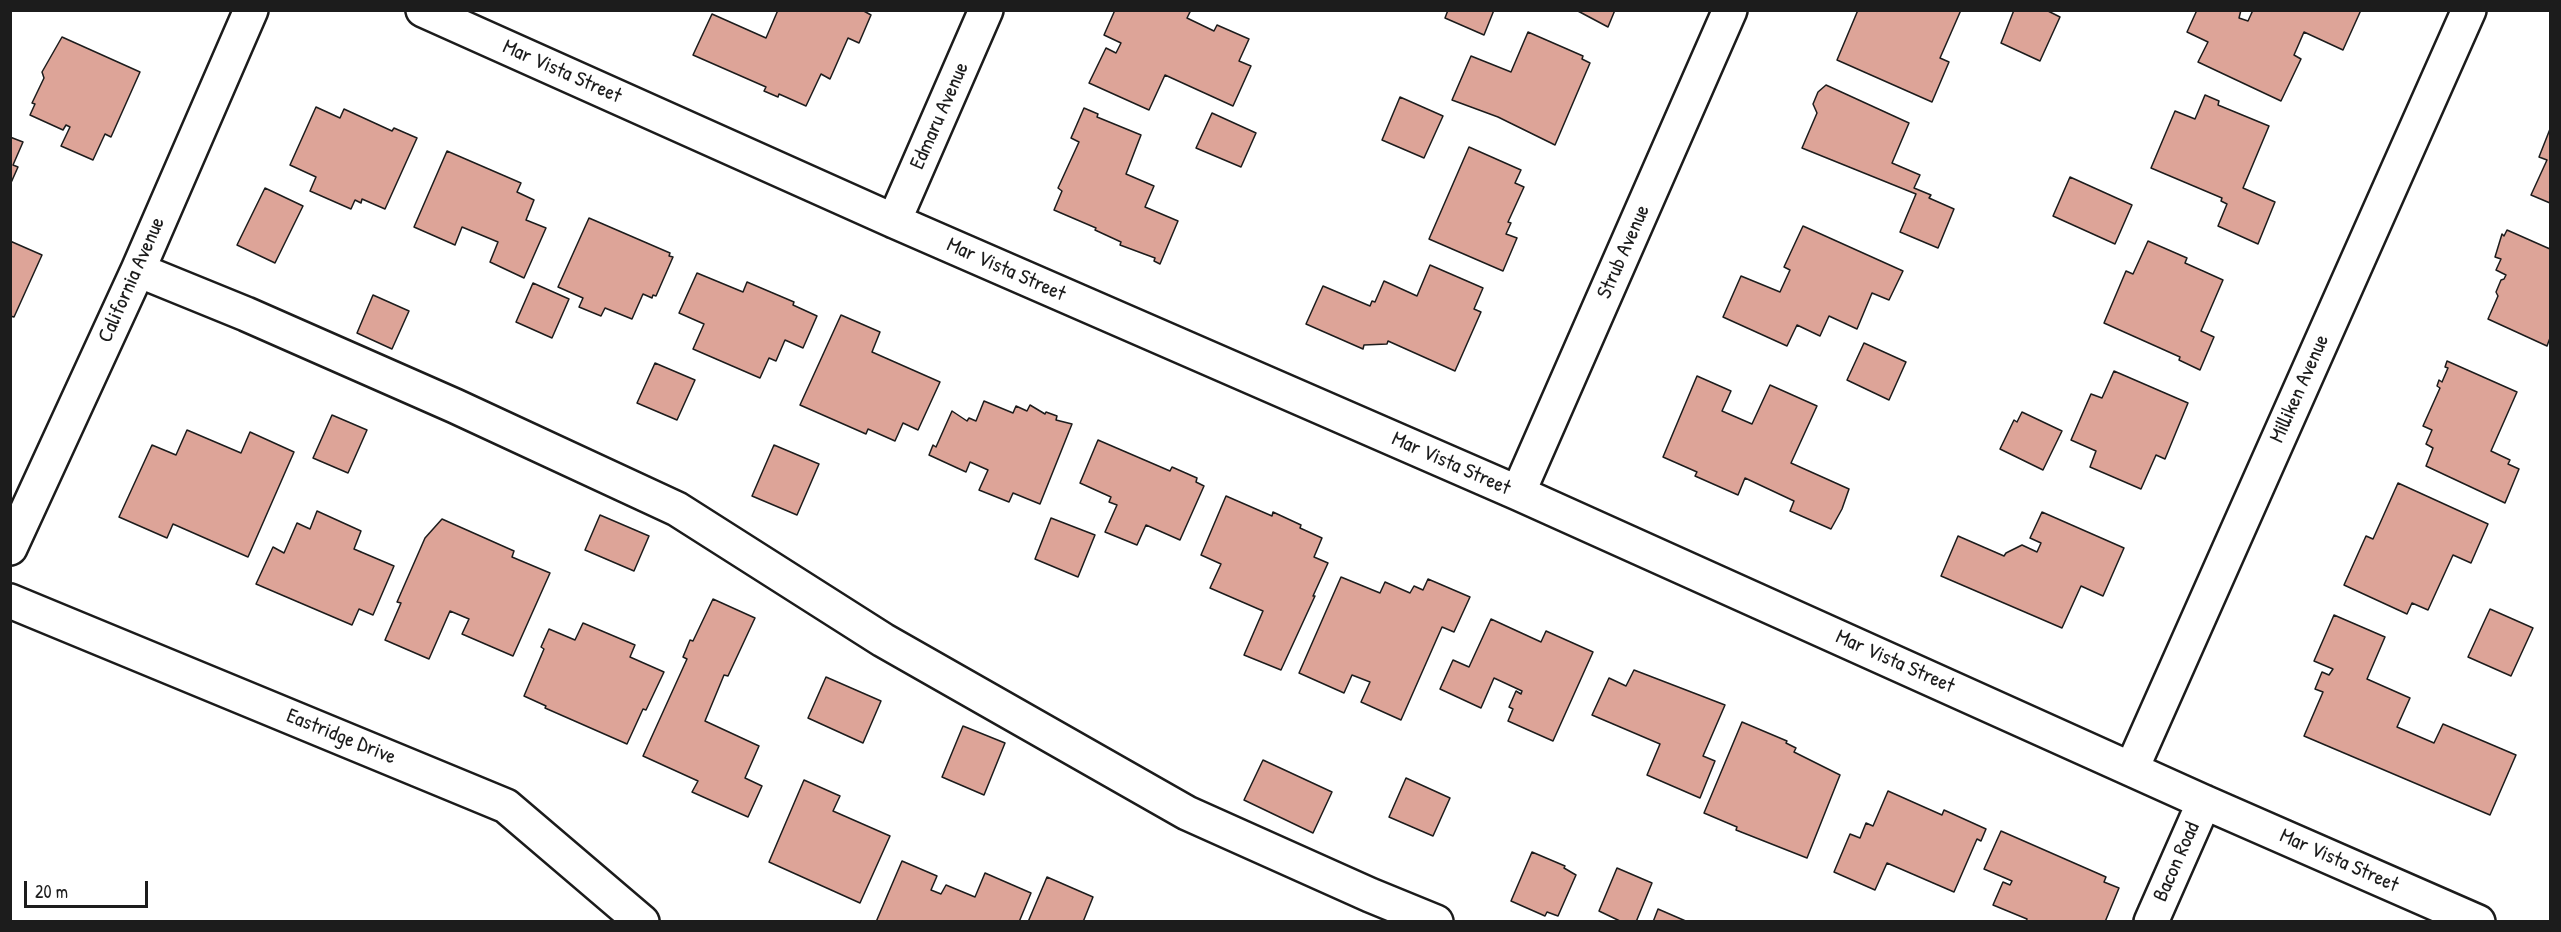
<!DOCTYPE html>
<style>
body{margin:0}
#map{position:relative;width:2561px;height:932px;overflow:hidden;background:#fff;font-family:"Patrick Hand",sans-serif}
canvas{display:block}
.frame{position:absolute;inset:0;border:12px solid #1c1c1c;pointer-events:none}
.scale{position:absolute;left:24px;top:881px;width:124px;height:27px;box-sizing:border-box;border:3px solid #1c1c1c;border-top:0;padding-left:8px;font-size:18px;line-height:21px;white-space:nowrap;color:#1c1c1c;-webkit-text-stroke:4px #fff;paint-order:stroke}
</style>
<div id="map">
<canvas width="2561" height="932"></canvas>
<div class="frame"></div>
<div class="scale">20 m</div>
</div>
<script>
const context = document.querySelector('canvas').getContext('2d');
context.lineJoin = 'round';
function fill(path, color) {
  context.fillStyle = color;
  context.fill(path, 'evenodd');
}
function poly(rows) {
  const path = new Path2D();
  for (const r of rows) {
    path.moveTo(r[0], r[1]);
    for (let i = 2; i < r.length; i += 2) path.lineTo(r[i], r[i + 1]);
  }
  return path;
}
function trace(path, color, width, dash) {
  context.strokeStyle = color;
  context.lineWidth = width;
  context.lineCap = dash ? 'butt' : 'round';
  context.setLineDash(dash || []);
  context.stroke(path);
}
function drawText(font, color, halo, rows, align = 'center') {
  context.font = font + ' "Patrick Hand",sans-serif';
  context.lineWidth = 5;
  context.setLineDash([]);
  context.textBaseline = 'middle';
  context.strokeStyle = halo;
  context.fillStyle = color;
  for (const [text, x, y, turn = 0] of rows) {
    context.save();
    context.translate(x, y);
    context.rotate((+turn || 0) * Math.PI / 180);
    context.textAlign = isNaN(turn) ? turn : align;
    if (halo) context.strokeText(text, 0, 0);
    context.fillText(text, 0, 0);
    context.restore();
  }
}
const building = poly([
 [778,10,862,10,871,15,859,43,848,38,830,79,821,74,806,106,779,94,778,97,764,91,766,87,693,55,712,14,766,38,778,10],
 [1115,10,1186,10,1190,12,1187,18,1214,31,1217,25,1249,39,1239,61,1251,66,1233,106,1165,75,1149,110,1089,83,1106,48,1116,53,1121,43,1104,35,1115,10],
 [1448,10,1494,10,1484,35,1445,18,1448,10],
 [1576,10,1615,10,1608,27,1576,10],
 [1858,10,1961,10,1940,58,1949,62,1932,102,1837,60,1858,10],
 [2014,10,2046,10,2060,17,2040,61,2001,43,2014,10],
 [2197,10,2241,10,2239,18,2248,21,2253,10,2361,10,2343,50,2304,32,2294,55,2301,59,2281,101,2198,62,2208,42,2187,32,2197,10],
 [1528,32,1583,56,1582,59,1590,63,1555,145,1498,117,1452,100,1471,56,1511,72,1528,32],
 [62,37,140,72,111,137,105,134,93,160,61,146,70,127,66,125,63,130,30,115,35,104,32,103,44,78,42,72,62,37],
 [1826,85,1909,123,1892,163,1920,175,1914,188,1931,195,1929,198,1954,209,1938,248,1900,232,1916,194,1802,148,1817,113,1813,104,1818,92,1826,85],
 [2205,95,2219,101,2218,105,2269,126,2243,188,2275,202,2258,244,2218,226,2227,204,2221,201,2222,198,2151,168,2175,111,2195,119,2205,95],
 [1400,97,1443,116,1424,158,1382,140,1400,97],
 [316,107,340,118,344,109,392,131,394,128,417,138,385,209,362,199,361,203,355,200,351,209,310,191,316,177,290,165,316,107],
 [1084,108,1098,114,1097,117,1141,135,1126,174,1154,186,1145,207,1178,221,1160,264,1154,261,1155,258,1120,245,1121,242,1095,230,1096,228,1054,210,1062,191,1058,188,1079,142,1071,138,1084,108],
 [1212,113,1256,133,1241,167,1196,148,1212,113],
 [2550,129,2550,203,2531,195,2547,160,2539,157,2550,129],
 [10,137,23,142,13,165,18,167,10,185,10,137],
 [1469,147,1521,170,1515,183,1524,187,1508,222,1511,223,1506,234,1517,238,1503,271,1429,239,1469,147],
 [447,151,521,183,517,192,534,200,526,220,546,228,524,278,490,262,498,242,462,227,455,245,414,227,447,151],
 [2070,177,2132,205,2115,244,2053,216,2070,177],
 [265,188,303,206,275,263,237,245,265,188],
 [589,218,670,253,669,256,673,257,656,296,653,295,652,298,643,294,632,319,605,308,601,316,579,307,583,298,558,287,589,218],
 [1803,226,1903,271,1889,300,1872,293,1857,329,1829,316,1820,336,1797,325,1787,346,1723,317,1741,276,1780,292,1790,270,1784,267,1803,226],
 [2507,230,2550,249,2550,338,2547,346,2488,319,2498,296,2496,292,2501,280,2504,279,2506,275,2496,270,2501,259,2495,257,2502,234,2504,236,2507,230],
 [10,241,42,255,14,317,10,316,10,241],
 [2148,241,2187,258,2185,263,2223,280,2201,331,2214,337,2200,370,2179,360,2180,357,2104,323,2126,271,2133,274,2148,241],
 [1430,265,1483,288,1474,309,1481,312,1455,371,1388,341,1387,344,1364,345,1363,349,1306,324,1323,286,1370,306,1372,301,1375,302,1384,281,1417,296,1430,265],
 [697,273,743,292,747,282,794,302,793,305,817,316,803,348,785,340,776,361,769,358,760,378,693,349,704,324,679,313,697,273],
 [533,283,569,299,552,338,516,322,533,283],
 [373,295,409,311,392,349,357,333,373,295],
 [841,315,880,332,872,352,940,382,918,430,903,423,895,441,868,429,866,434,800,405,841,315],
 [1864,343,1906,362,1889,400,1847,380,1864,343],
 [2447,361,2517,392,2491,451,2510,460,2508,464,2519,469,2505,503,2426,466,2433,448,2426,444,2432,430,2423,426,2440,388,2437,386,2439,380,2442,382,2448,368,2445,367,2447,361],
 [655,363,695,380,677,420,637,403,655,363],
 [2114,371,2188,403,2165,459,2156,455,2141,489,2090,467,2096,451,2071,440,2091,394,2102,398,2114,371],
 [1697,376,1731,391,1722,411,1752,424,1770,385,1817,406,1791,463,1849,489,1842,509,1831,529,1790,511,1794,501,1745,478,1738,495,1695,476,1697,472,1663,457,1697,376],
 [984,401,1013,413,1016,406,1027,411,1030,405,1045,414,1046,412,1057,416,1056,420,1072,424,1040,504,1013,493,1009,502,979,490,988,470,970,462,966,472,929,455,933,445,936,447,952,411,967,421,969,418,976,421,984,401],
 [2022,412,2062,431,2043,470,2000,449,2014,420,2017,422,2022,412],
 [332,415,367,430,348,473,313,458,332,415],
 [187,430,241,453,250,432,294,452,248,557,173,524,167,538,119,517,152,445,176,455,187,430],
 [1098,440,1170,471,1172,467,1197,478,1196,482,1204,486,1180,540,1146,525,1137,545,1105,532,1117,505,1109,502,1111,497,1080,483,1098,440],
 [774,445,819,464,797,515,752,496,774,445],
 [2398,483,2488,524,2471,563,2453,555,2428,610,2412,603,2407,614,2344,585,2366,536,2373,539,2398,483],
 [1226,496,1272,516,1273,512,1301,525,1300,528,1322,538,1314,557,1328,563,1313,596,1315,596,1281,670,1244,655,1263,611,1210,588,1221,564,1201,555,1226,496],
 [317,511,361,531,354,549,394,566,373,615,359,609,352,625,256,584,273,547,284,553,297,523,310,529,317,511],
 [2042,512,2124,548,2103,596,2081,586,2062,628,1941,576,1958,536,2004,556,2006,553,2022,545,2037,552,2041,543,2030,538,2042,512],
 [600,515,649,536,634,571,585,550,600,515],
 [1051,518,1095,535,1078,577,1035,559,1051,518],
 [442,519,514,551,512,557,550,573,513,656,462,634,469,619,450,611,429,659,385,640,401,603,397,602,425,538,442,519],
 [1341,577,1380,593,1385,582,1410,593,1414,586,1423,590,1428,579,1470,597,1454,632,1442,627,1401,720,1361,702,1370,682,1352,675,1344,693,1299,673,1341,577],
 [713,599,755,618,728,676,724,675,705,721,759,746,745,778,762,786,748,817,692,792,698,781,643,756,687,659,683,657,690,640,693,641,713,599],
 [2490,609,2533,628,2511,676,2468,657,2490,609],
 [2334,615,2385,637,2367,679,2410,698,2397,727,2434,743,2443,724,2516,755,2490,815,2304,736,2323,692,2315,689,2322,672,2329,675,2333,669,2314,661,2334,615],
 [1491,619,1541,642,1546,631,1593,652,1553,741,1508,721,1513,709,1509,707,1516,691,1521,694,1522,691,1494,678,1481,708,1440,689,1453,660,1469,667,1491,619],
 [583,623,635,645,630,657,664,672,646,710,643,709,627,744,545,708,546,706,524,696,544,649,541,647,549,629,575,640,583,623],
 [1634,670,1725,705,1703,756,1715,761,1700,798,1647,775,1660,744,1592,715,1609,678,1626,686,1634,670],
 [826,677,881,701,863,743,808,718,826,677],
 [1742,722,1787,741,1786,743,1796,748,1794,752,1840,775,1807,858,1736,830,1737,827,1704,813,1742,722],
 [963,726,1005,743,984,795,942,777,963,726],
 [1263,760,1332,792,1313,833,1244,800,1263,760],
 [1406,778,1450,798,1433,836,1389,817,1406,778],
 [804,780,840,796,833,811,890,836,860,903,769,862,804,780],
 [1888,791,1942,815,1944,810,1986,829,1981,841,1977,839,1954,892,1887,863,1875,890,1834,872,1850,834,1860,838,1866,823,1873,826,1888,791],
 [2001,831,2106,877,2104,882,2119,888,2105,922,2026,922,2027,919,1993,905,2003,882,2010,885,2012,881,1984,869,2001,831],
 [1532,852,1565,866,1564,868,1576,875,1558,916,1547,912,1545,916,1511,901,1532,852],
 [902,861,937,876,931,890,941,894,946,885,975,897,985,873,1031,893,1019,922,876,922,902,861],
 [1617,868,1652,883,1636,922,1622,922,1599,911,1617,868],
 [1047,877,1093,897,1083,922,1028,922,1047,877],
 [1658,909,1688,922,1653,922,1658,909]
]);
fill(building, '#dda498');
trace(building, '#1c1c1c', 1.5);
const minor = poly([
 [423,10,894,221,1518,493,2204,802,2478,922],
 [894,221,986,10],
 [138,270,246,314,455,406,677,509,883,640,1187,813,1370,895,1436,922],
 [1518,493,1730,10],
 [10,548,138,270,251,10],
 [10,601,506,806,642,922],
 [2132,768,2469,10],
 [2151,922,2204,802]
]);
trace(minor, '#1c1c1c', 38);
trace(minor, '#fff', 33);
drawText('21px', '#1c1c1c', '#fff', [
 ["Mar Vista Street",562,72,24],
 ["Edmaru Avenue",940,116,-66],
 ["Strub Avenue",1624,252,-66],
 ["Mar Vista Street",1006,270,24],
 ["California Avenue",132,280,-66],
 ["Milliken Avenue",2300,389,-66],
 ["Mar Vista Street",1451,464,24],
 ["Mar Vista Street",1895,662,24],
 ["Eastridge Drive",341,737,22],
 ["Mar Vista Street",2339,861,24],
 ["Bacon Road",2177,862,-66]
]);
</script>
